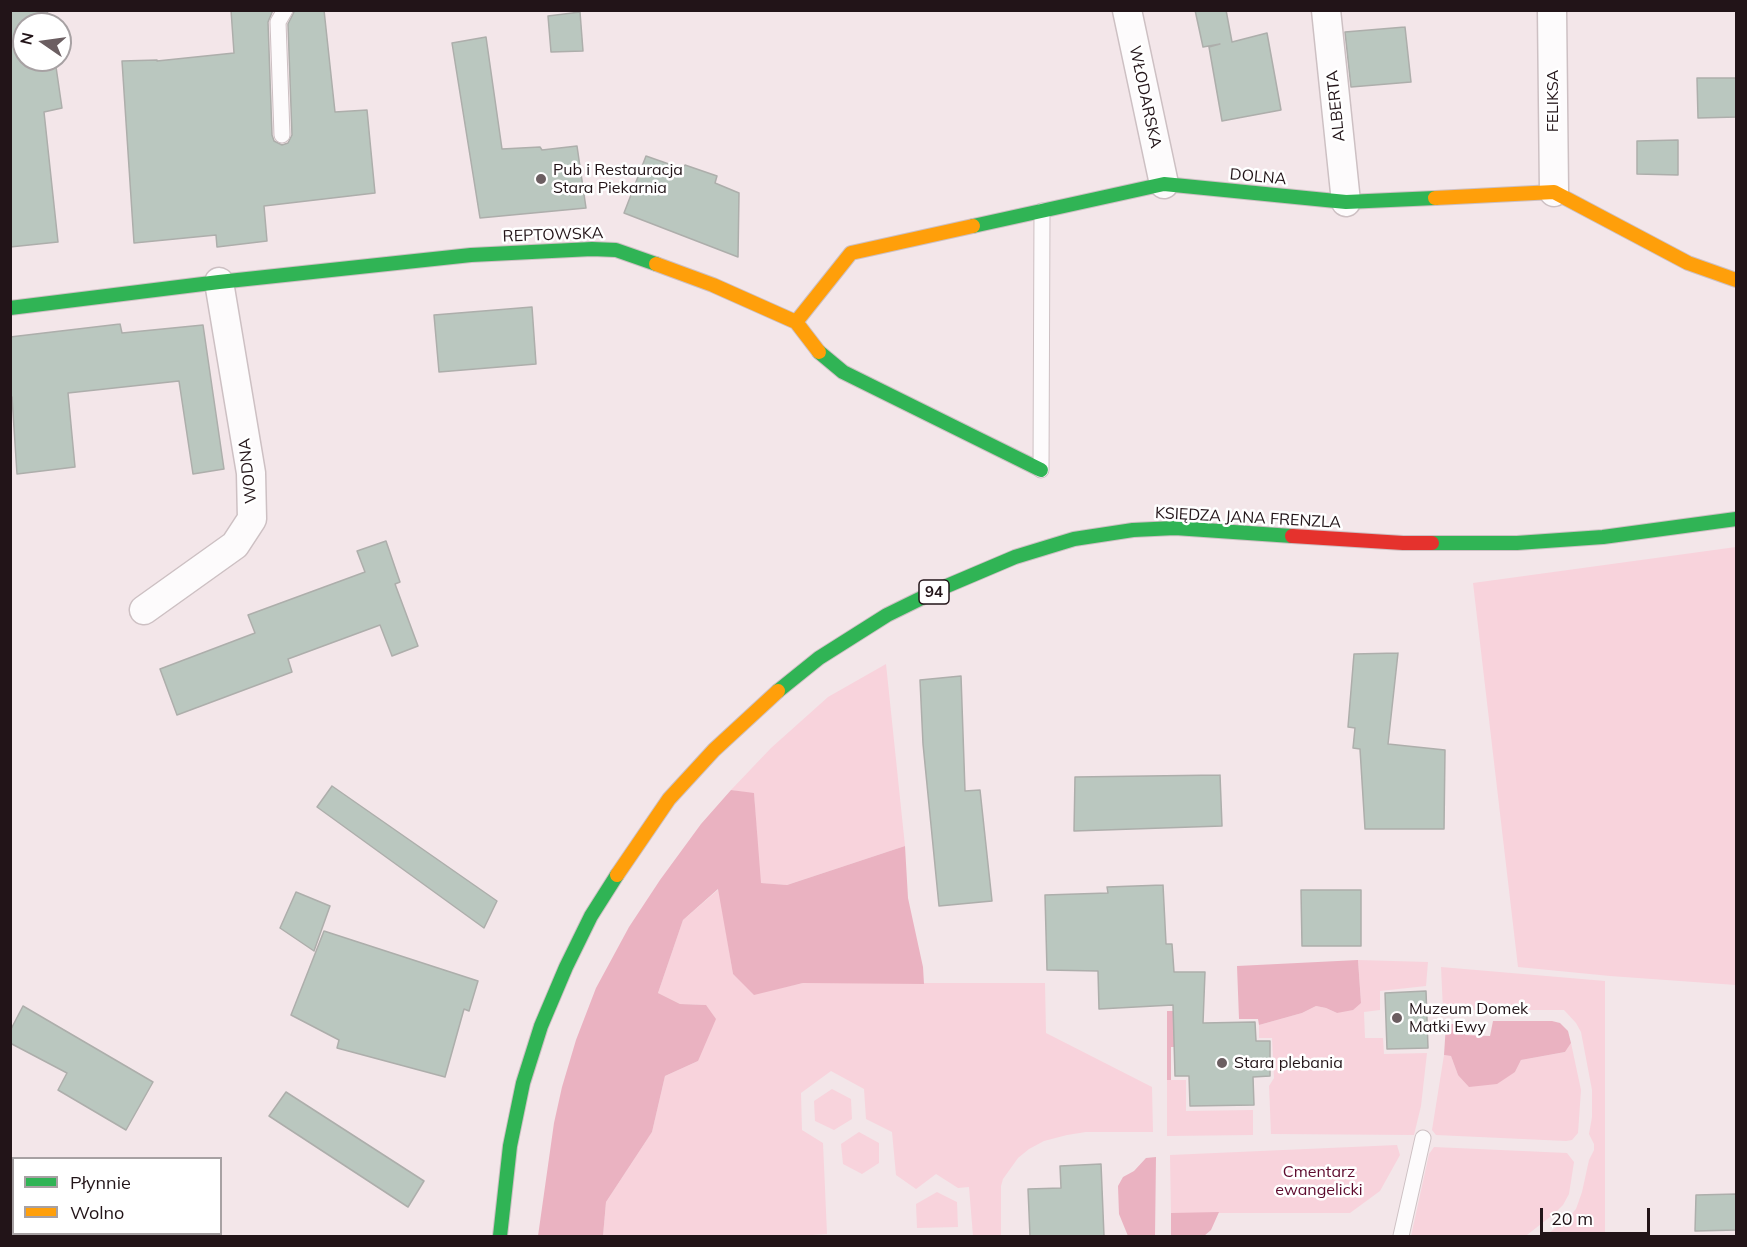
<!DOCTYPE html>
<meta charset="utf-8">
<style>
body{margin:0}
#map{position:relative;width:1747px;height:1247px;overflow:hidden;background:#f3e6e9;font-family:Mulish,sans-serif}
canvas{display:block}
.frame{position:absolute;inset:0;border:12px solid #221418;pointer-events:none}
.legend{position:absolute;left:12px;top:1157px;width:210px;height:78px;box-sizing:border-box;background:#fff;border:2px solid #a7a1a3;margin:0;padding:8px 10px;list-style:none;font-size:18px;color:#221418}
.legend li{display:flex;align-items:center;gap:12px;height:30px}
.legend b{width:30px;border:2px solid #a7a1a3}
.north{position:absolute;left:12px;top:12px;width:60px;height:60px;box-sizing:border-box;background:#fff;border:2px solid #a7a1a3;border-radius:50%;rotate:283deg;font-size:16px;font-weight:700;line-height:24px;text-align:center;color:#221418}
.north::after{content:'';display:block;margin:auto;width:21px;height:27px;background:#6b5e61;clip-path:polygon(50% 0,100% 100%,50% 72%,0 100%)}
.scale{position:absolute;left:1540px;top:1208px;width:110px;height:27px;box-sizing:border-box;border:3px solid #221418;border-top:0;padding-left:8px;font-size:18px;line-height:21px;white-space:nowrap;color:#221418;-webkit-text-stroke:4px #fff;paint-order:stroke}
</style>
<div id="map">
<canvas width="1747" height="1247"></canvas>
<div class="frame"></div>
<ul class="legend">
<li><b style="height:8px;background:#30b455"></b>Płynnie</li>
<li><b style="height:8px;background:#ff9f0a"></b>Wolno</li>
</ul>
<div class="north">N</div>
<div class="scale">20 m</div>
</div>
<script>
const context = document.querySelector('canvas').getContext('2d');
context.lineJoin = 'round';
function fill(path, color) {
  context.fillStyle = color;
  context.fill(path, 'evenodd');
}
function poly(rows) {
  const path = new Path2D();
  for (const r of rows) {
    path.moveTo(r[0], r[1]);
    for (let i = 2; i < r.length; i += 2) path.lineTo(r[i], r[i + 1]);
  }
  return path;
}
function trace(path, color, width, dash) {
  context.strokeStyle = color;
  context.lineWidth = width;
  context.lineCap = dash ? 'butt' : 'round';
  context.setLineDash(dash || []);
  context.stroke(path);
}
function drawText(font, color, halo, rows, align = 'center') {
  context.font = font + ' Mulish,sans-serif';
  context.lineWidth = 5;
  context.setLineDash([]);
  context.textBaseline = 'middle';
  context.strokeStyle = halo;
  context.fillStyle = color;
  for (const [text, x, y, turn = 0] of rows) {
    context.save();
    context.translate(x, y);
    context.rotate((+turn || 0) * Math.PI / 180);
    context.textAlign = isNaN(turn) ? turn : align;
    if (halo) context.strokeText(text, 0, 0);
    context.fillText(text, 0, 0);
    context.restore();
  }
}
fill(poly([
 [1736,547,1736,985,1610,976,1518,967,1473,583],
 [886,664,905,846,787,885,760,883,754,794,731,790,771,748,828,697],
 [719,889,733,974,754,994,803,983,1045,983,1046,1033,1152,1087,1153,1132,1086,1132,1067,1135,1044,1141,1029,1149,1018,1158,1003,1179,1001,1186,1001,1236,973,1236,969,1187,958,1188,936,1174,916,1189,896,1175,892,1132,866,1119,864,1089,831,1071,801,1093,802,1130,823,1143,827,1234,798,1236,603,1236,606,1202,652,1132,665,1076,698,1061,706,1005,680,1004,658,993,683,920],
 [1358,960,1428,962,1426,986,1380,991,1380,1010,1364,1012,1365,1038,1383,1038,1384,1054,1427,1053,1421,1106,1414,1135,1271,1134,1269,1086,1274,1078,1272,1038,1259,1038,1259,1025,1302,1013,1316,1006,1326,1008,1337,1013,1361,1003],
 [1441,967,1605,981,1605,1236,1545,1236,1566,1220,1576,1209,1582,1192,1589,1160,1594,1150,1594,1144,1589,1134,1592,1117,1592,1090,1581,1032,1576,1023,1564,1010,1443,1010],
 [1571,1043,1581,1090,1578,1133,1572,1140,1566,1141,1436,1135,1432,1130,1444,1055,1451,1056,1458,1075,1515,1072,1521,1060,1565,1052],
 [1167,1080,1186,1080,1186,1111,1253,1110,1253,1135,1167,1136],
 [832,1089,851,1099,852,1119,834,1130,815,1121,814,1101],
 [859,1132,879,1143,879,1163,862,1174,843,1164,841,1144],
 [1397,1145,1400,1155,1380,1191,1350,1213,1171,1213,1170,1155],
 [1434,1147,1567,1153,1574,1162,1569,1194,1563,1205,1555,1213,1527,1235,1521,1236,1411,1236,1429,1154],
 [937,1192,957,1202,958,1227,917,1228,916,1204]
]), '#f8d3dc');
fill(poly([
 [731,790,754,793,761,883,787,885,905,846,908,898,923,967,924,984,803,983,754,995,733,974,718,889,683,920,658,993,680,1004,706,1005,716,1019,698,1061,665,1076,652,1132,606,1202,603,1236,538,1236,554,1123,562,1087,576,1040,596,988,629,927,660,880,701,824],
 [1358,960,1361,1003,1353,1010,1337,1013,1326,1008,1316,1006,1302,1013,1259,1025,1258,1019,1239,1019,1237,966],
 [1167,1011,1187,1011,1187,1047,1171,1047,1171,1080,1167,1080],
 [1493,1021,1552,1021,1560,1023,1568,1031,1571,1043,1565,1052,1521,1060,1515,1072,1497,1084,1469,1087,1458,1075,1451,1056,1444,1055,1446,1024,1464,1024,1465,1035,1490,1036],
 [1156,1157,1155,1236,1128,1236,1119,1214,1118,1186,1123,1177,1134,1171,1146,1158],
 [1219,1212,1211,1230,1204,1236,1171,1236,1171,1213]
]), '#eab2c1');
const building = poly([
 [10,10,47,10,49,24,24,24,24,60,55,60,62,108,44,112,58,242,10,247,10,10],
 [231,10,273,10,268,22,272,135,274,141,282,145,288,143,292,135,288,24,295,10,324,10,335,112,367,110,375,193,264,206,267,241,217,247,216,235,134,243,122,61,157,60,157,61,234,53,231,10],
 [1195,10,1226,10,1232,42,1267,33,1281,110,1222,121,1209,47,1220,44,1203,47,1195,10],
 [580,12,583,51,551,52,548,16,580,12],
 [1405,27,1411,82,1351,87,1345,32,1405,27],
 [486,37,502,149,540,147,542,150,577,146,586,208,480,218,452,43,486,37],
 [1697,78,1737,78,1737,117,1698,118,1697,78],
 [1678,140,1678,175,1637,174,1637,141,1678,140],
 [646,156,683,169,685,165,717,176,715,183,739,193,738,257,624,213,646,156],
 [532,307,536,364,439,372,434,315,532,307],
 [120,324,122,333,203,325,224,469,193,474,179,381,68,393,75,467,17,474,12,397,10,397,10,337,120,324],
 [386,541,400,582,395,584,418,646,392,656,380,625,288,659,292,672,177,715,160,669,255,633,248,615,365,572,357,551,386,541],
 [1398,653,1388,744,1445,750,1444,829,1365,829,1360,749,1353,748,1355,728,1348,727,1354,654,1398,653],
 [961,676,965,791,980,790,992,901,939,906,923,744,920,680,961,676],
 [1220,775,1222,826,1074,831,1075,777,1220,775],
 [332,786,497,901,484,928,317,807,332,786],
 [1163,885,1166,944,1172,944,1174,972,1205,972,1203,1023,1255,1022,1256,1041,1270,1041,1270,1076,1253,1077,1254,1105,1190,1106,1189,1076,1175,1076,1173,1005,1099,1009,1098,971,1047,970,1045,895,1108,893,1107,887,1163,885],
 [1301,890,1361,890,1361,946,1302,946,1301,890],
 [296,892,330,906,314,951,280,928,296,892],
 [324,931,478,981,469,1011,464,1009,445,1077,337,1048,339,1040,291,1015,324,931],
 [1426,991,1428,1048,1387,1049,1385,993,1426,991],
 [23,1006,153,1082,126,1130,58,1090,67,1073,10,1043,10,1031,23,1006],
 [286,1092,424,1181,408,1207,269,1116,286,1092],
 [1101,1164,1104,1236,1030,1236,1028,1189,1061,1188,1060,1166,1101,1164],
 [1737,1194,1737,1230,1695,1231,1696,1195,1737,1194]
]);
fill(building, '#bac7bf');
trace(building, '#adaeab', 1.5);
const lane = poly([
 [282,135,278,22,285,10],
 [1041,470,1042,211],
 [1401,1236,1423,1138]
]);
const street = poly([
 [1127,10,1164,184],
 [1326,10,1346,202],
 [1552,10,1554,192],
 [144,610,235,545,252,519,251,473,219,282]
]);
const fast = poly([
 [973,226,1164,184,1346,202,1435,198],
 [10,308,219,282,471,255,592,249,616,250,656,264],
 [819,352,843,372,1041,470],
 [1432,543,1517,543,1603,537,1736,519],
 [778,691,819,658,887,615,942,588,1015,557,1074,539,1133,530,1175,528,1292,536],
 [500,1236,510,1146,523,1083,541,1026,566,967,591,916,617,875]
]);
const slow = poly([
 [1435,198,1554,192,1688,263,1736,280],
 [656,264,713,285,796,322,819,352],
 [796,322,851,253,973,226],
 [617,875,669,799,714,750,778,691]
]);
const jam = poly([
 [1292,536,1403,543,1432,543]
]);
trace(lane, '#cdc0c3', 17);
trace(street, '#cdc0c3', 31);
trace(fast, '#cdc0c3', 16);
trace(slow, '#cdc0c3', 16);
trace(jam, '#cdc0c3', 16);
trace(lane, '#fdfbfc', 15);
trace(street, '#fdfbfc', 28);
trace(fast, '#30b455', 14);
trace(slow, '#ff9f0a', 14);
trace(jam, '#e5322d', 14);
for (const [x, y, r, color] of [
 [541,179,6,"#6b5e61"],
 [1397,1018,6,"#6b5e61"],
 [1222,1063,6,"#6b5e61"]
]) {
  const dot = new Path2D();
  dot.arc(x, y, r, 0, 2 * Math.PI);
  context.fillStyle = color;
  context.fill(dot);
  trace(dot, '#fff', 2);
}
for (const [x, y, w] of [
 [934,592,30]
]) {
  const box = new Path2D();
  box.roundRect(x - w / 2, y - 12, w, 24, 4.5);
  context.fillStyle = '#fff';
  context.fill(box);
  trace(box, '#221418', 1.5);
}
drawText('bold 15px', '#221418', null, [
 ["94",934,592]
]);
drawText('16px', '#221418', '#fff', [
 ["WŁODARSKA",1145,97,78],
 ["FELIKSA",1553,101,-90],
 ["ALBERTA",1336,106,-96],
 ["DOLNA",1258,177,5],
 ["REPTOWSKA",553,235,-2],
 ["WODNA",248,471,-96],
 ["KSIĘDZA JANA FRENZLA",1248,518,3]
]);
drawText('16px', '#221418', '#fff', [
 ["Pub i Restauracja",553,170],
 ["Stara Piekarnia",553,188],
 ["Muzeum Domek",1409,1009],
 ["Matki Ewy",1409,1027],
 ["Stara plebania",1234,1063]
], 'left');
drawText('16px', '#5d0a2d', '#fff', [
 ["Cmentarz",1319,1172],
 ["ewangelicki",1319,1190]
]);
</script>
